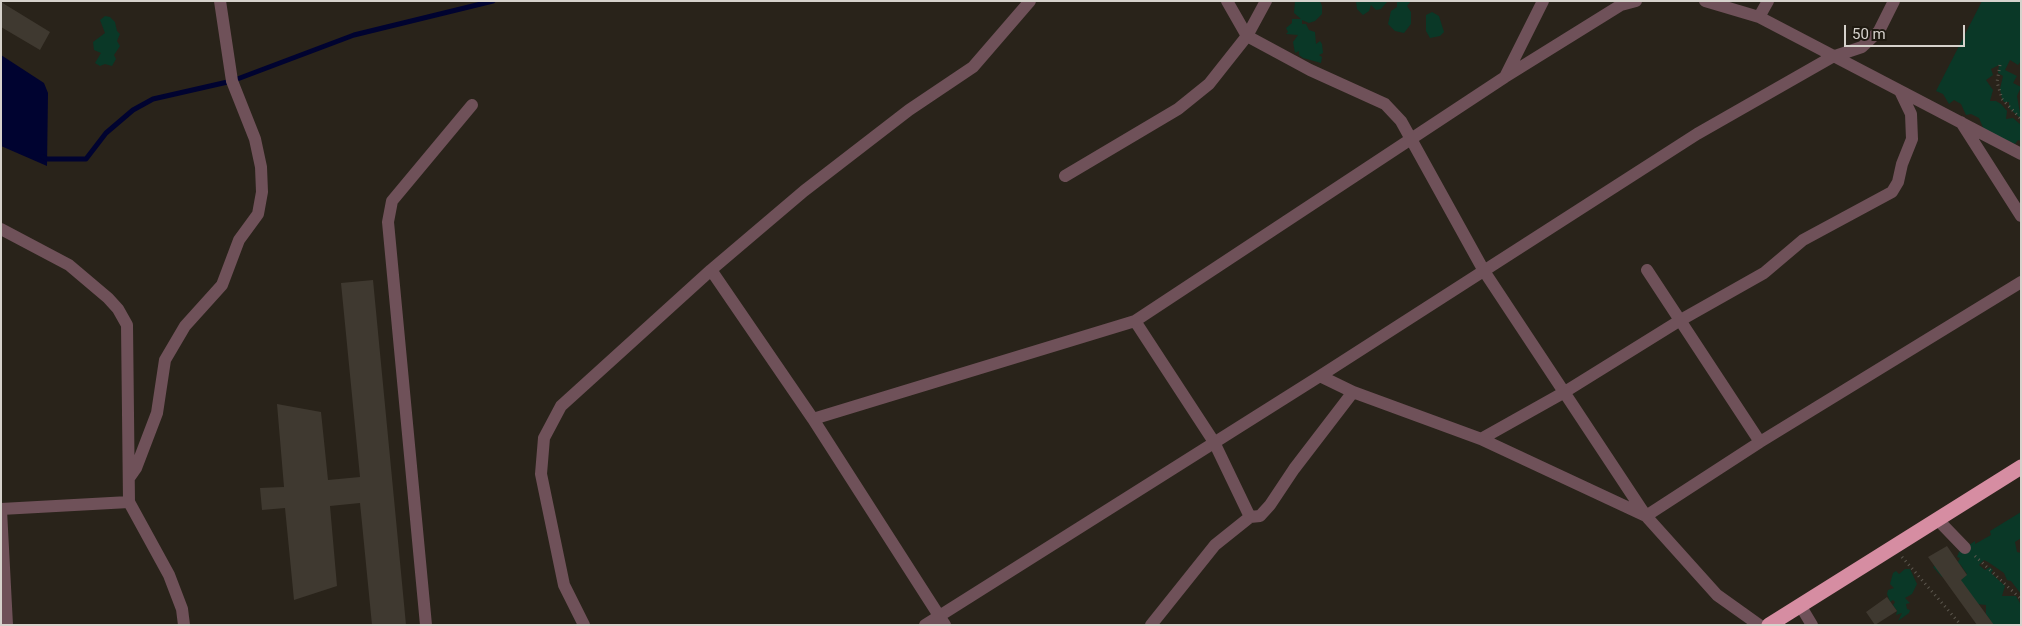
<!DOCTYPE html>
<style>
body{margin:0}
#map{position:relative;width:2022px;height:626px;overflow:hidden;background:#29231a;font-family:Roboto,sans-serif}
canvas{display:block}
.frame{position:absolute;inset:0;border:2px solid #d6d2cc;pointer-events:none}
.scale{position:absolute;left:1844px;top:25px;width:121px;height:22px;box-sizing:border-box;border:2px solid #d6d2cc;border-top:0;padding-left:6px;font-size:15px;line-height:18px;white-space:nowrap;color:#d6d2cc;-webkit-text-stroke:4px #1f1a11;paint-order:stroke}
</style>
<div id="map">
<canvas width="2022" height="626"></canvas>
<div class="frame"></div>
<div class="scale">50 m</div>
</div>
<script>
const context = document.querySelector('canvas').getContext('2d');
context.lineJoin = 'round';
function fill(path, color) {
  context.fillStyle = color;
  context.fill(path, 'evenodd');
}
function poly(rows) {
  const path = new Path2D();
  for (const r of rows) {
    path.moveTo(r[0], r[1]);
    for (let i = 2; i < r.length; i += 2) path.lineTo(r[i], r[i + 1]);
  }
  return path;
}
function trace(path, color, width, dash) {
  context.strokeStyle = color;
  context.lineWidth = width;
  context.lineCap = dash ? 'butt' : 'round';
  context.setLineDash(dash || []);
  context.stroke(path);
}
fill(poly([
 [1295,1,1320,1,1322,6,1322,14,1315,21,1309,23,1302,20,1302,24,1306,24,1309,30,1315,32,1316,44,1320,41,1322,44,1323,53,1319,55,1322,57,1321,63,1303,58,1299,55,1299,51,1295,53,1293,42,1298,35,1286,34,1288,32,1286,28,1292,23,1292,19,1301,19,1294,13],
 [1356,1,1387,1,1387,2,1381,9,1376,10,1371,5,1369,11,1363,15,1357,9],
 [1397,1,1411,1,1407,6,1411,12,1411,24,1404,33,1395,31,1388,24,1391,11,1397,7],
 [1982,1,2021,1,2021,61,2018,65,2010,60,2005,70,2017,76,2013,83,2021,87,2017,96,2021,119,2009,108,2009,102,2004,102,2002,99,2000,89,2003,76,1998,73,1999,65,1991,69,1993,75,1986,80,1993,90,1990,101,1996,101,2001,104,2007,111,2006,119,2013,118,2021,125,2021,141,2018,140,2015,144,1984,130,1979,118,1971,114,1966,115,1961,104,1954,100,1949,104,1943,94,1936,91],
 [1432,12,1439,16,1444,32,1440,36,1430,38,1426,31,1426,15],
 [105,16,110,17,115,22,117,31,120,34,117,41,120,46,114,55,116,59,112,66,105,64,100,66,95,63,101,53,94,50,93,42,105,33,100,20],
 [2021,512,2021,538,2015,542,2017,552,2021,553,2021,594,2011,581,2007,580,2004,573,1988,562,1984,560,1979,565,1985,570,1990,567,1993,570,1991,573,2005,586,2002,596,2016,596,2021,605,2021,625,1990,625,1991,621,1986,614,1986,605,1977,604,1964,591,1961,580,1967,574,1960,564,1942,577,1933,567,1946,559,1958,562,1960,558,1957,557,1959,552,1975,541,1975,544,1991,535,1990,531],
 [1905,569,1910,569,1917,584,1912,594,1905,598,1910,603,1906,604,1907,609,1910,610,1909,613,1898,621,1902,613,1896,615,1897,611,1893,605,1895,602,1893,600,1890,602,1887,594,1888,590,1894,588,1890,584,1893,573,1896,571,1899,574]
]), '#0a3827');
fill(poly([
 [1,55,44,83,48,93,47,166,1,146]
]), '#000330');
trace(poly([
 [43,157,47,159,86,159,106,133,133,110,153,99,232,81,354,35,493,1]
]), '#000330', 5);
fill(poly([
 [1,2,50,32,40,50,1,27],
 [373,280,394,499,406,625,372,625,360,503,330,506,337,586,294,600,285,508,262,510,260,488,284,487,277,404,321,412,328,480,360,477,341,283],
 [1947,546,1967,575,1961,580,1994,625,1977,625,1928,557],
 [1887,597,1897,611,1875,625,1866,612]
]), '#3f3930');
trace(poly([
 [2000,65,1997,82,2002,99,2021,119],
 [1975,556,2021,599],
 [1902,557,1961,625]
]), '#5d584f', 3, [1, 4]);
trace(poly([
 [1227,1,1247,36,1310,70,1385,104,1401,121,1484,271,1646,516,1717,595,1759,625],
 [1705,1,1759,17,2021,154],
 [1759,17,1768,1],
 [1505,77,1543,1],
 [1961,122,2021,216],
 [1065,176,1178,109,1209,84,1247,36,1266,1],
 [1,229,69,265,108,298,118,309,127,325,129,502,169,575,182,609,184,625],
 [711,270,813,419,945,625],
 [1647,270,1760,442],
 [1135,321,1214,442,1250,517],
 [1320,376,1353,392,1481,439,1646,516,1760,442,2021,282],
 [813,419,1135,321,1505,77,1621,5,1636,1],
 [1481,439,1563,393,1679,321,1764,273,1803,240,1892,192,1898,182,1902,164,1912,139,1911,114,1900,91],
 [129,478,136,468,157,413,165,360,185,326,222,285,239,240,258,214,262,192,261,167,255,139,232,81,220,1],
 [1,509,129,502],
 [1,510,7,625],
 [1937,519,1965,548],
 [1800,605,1812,625],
 [426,625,388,222,392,201,472,105],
 [584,625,564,585,541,474,544,438,561,406,711,270,804,191,909,110,973,67,1030,1],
 [925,625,1320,376,1697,134,1832,57,1862,47,1879,31,1894,1],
 [1151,625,1215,545,1250,517,1260,516,1270,505,1294,469,1353,392]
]), '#6f5159', 12);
trace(poly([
 [1769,625,2021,467]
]), '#d68da2', 15);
</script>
